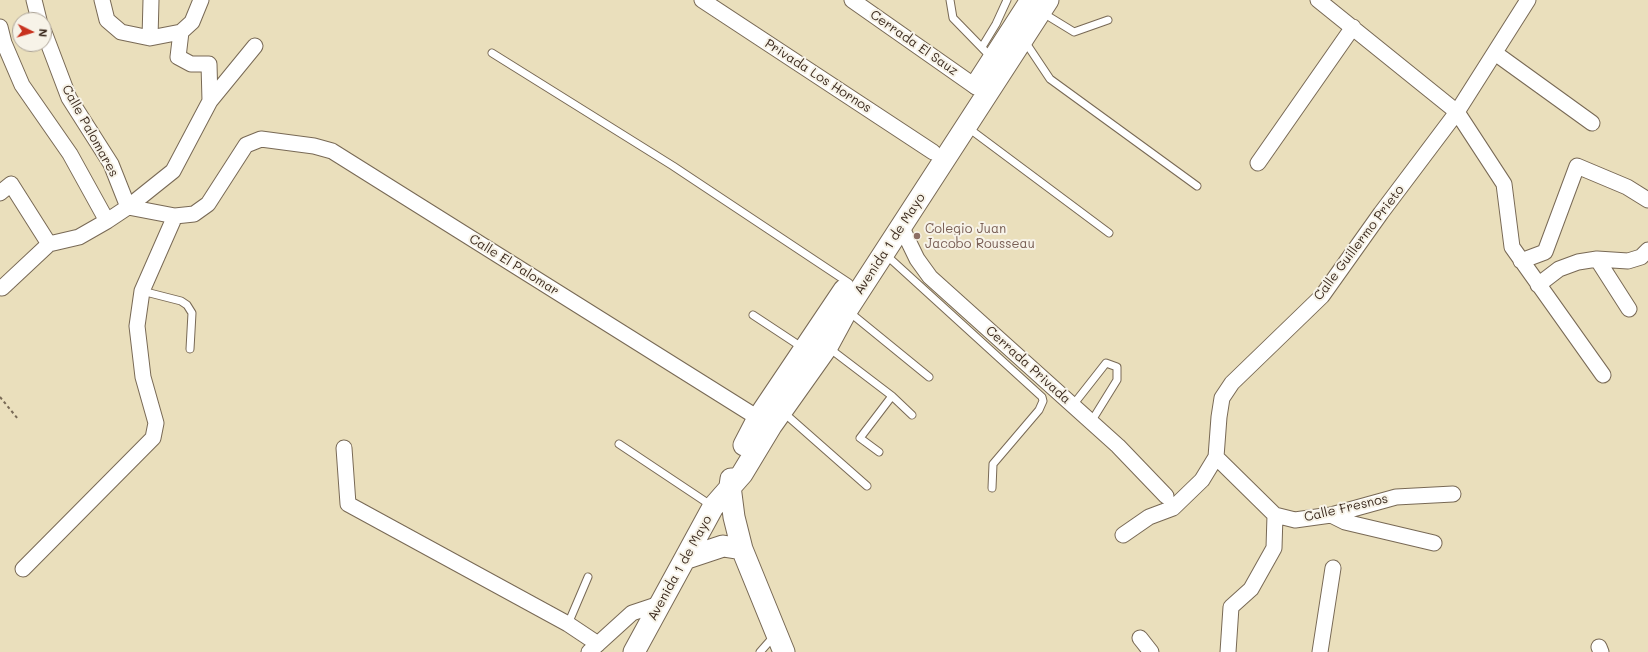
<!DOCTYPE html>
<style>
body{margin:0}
#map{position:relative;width:1648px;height:652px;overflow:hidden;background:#eadfbc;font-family:Mali,sans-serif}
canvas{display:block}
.north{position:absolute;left:12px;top:12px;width:40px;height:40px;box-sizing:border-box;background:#f7f3e8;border:1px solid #aca397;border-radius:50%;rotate:95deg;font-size:11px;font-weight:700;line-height:16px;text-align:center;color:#3b2a1e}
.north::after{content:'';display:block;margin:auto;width:14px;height:18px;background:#c8321e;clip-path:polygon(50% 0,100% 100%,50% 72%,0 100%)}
</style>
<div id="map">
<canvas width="1648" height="652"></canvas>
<div class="north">N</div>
</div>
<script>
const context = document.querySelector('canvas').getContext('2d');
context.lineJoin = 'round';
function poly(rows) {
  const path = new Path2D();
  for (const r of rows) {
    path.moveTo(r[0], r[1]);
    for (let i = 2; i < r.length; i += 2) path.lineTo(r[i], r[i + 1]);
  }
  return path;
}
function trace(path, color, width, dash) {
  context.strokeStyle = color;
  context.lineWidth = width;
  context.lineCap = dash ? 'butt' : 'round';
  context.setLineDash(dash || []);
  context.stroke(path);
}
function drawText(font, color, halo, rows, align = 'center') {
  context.font = font + ' Mali,sans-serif';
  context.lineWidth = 4;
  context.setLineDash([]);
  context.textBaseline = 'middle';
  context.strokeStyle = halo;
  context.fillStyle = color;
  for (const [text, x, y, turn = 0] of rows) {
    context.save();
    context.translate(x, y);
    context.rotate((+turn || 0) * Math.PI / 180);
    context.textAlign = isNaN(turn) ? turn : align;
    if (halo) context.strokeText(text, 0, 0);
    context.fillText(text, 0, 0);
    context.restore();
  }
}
const service = poly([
 [950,0,953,18,991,57],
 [1043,13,1074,32,1108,20],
 [1024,40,1050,79,1197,186],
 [982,47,996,24,1007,0],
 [492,53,673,166,849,283],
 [967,127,1109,233],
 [885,254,1042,397,1043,401,1039,410,993,464,992,488],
 [142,291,181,301,187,305,192,313,190,349],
 [848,311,929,377],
 [753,315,803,348],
 [829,348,892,396,912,415],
 [1073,405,1106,363,1117,367,1117,380,1091,422],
 [783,412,867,486],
 [619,444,712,506],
 [879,452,860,438,892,396],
 [568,624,588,577],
 [760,652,775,635]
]);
const minor = poly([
 [34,0,39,20],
 [102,0,107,20,121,32,150,38,181,32,192,22,201,0],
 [702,0,933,152],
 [852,0,976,87],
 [1318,0,1457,112,1504,184,1512,247,1603,375],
 [0,27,4,43,22,85,70,154,107,221],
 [44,32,69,98,111,164,128,207,175,216,194,214,208,204,246,145,261,139,314,146,332,151,766,423],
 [181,32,178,57,191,64,209,64,210,101],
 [150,38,151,0],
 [1495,53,1592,123],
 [1258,163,1353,27],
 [0,193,11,184,49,244],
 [901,226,917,259,930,277,1118,446,1166,496],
 [1597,259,1629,309],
 [1521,261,1545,252,1577,166,1627,187,1648,200],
 [1538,285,1559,269,1578,262,1597,259,1628,261,1641,257,1648,250],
 [2,288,49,244,79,237,107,221,128,207,173,171,210,101,255,46],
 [344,448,348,504,568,624,598,644],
 [1216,457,1275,515,1295,520,1331,515,1396,497,1453,494],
 [1331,515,1345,522,1434,543],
 [1123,535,1149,517,1173,508,1202,480,1216,457,1219,417,1222,398,1232,383,1322,296,1381,213,1457,112,1528,0],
 [23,569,153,438,156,423,143,377,137,326,142,291,175,216],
 [1140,638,1151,652],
 [1599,647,1601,652],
 [589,652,632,613,659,604],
 [1228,652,1231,607,1251,589,1274,548,1275,515],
 [1320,652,1333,568]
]);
const secondary = poly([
 [977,84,1031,0],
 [744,445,758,418,844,290],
 [731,479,730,486,734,517,742,549,784,652],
 [687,558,723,546,742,549],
 [634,652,713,507,742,474,771,426,827,347,847,310,1048,0]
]);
trace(service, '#786955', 9);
trace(minor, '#786955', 17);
trace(secondary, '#786955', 23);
trace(poly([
 [0,397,18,419]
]), '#786955', 2, [3, 3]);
trace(service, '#fff', 7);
trace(minor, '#fff', 15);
trace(secondary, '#fff', 21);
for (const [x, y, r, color] of [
 [917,236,4,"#8d6e63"]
]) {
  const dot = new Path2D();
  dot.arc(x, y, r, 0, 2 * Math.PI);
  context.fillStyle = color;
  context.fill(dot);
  trace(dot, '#f7f3e8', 1.5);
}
drawText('13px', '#3b2a1e', '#f7f3e8', [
 ["Cerrada El Sauz",914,43,35],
 ["Privada Los Hornos",818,76,33],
 ["Calle Palomares",90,131,61],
 ["Calle Guillermo Prieto",1359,243,-53],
 ["Avenida 1 de Mayo",890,244,-57],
 ["Calle El Palomar",514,265,32],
 ["Cerrada Privada",1028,365,42],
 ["Calle Fresnos",1346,508,-13],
 ["Avenida 1 de Mayo",680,568,-61]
]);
drawText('13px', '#785e54', '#f7f3e8', [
 ["Colegio Juan",925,229],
 ["Jacobo Rousseau",925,244]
], 'left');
</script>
